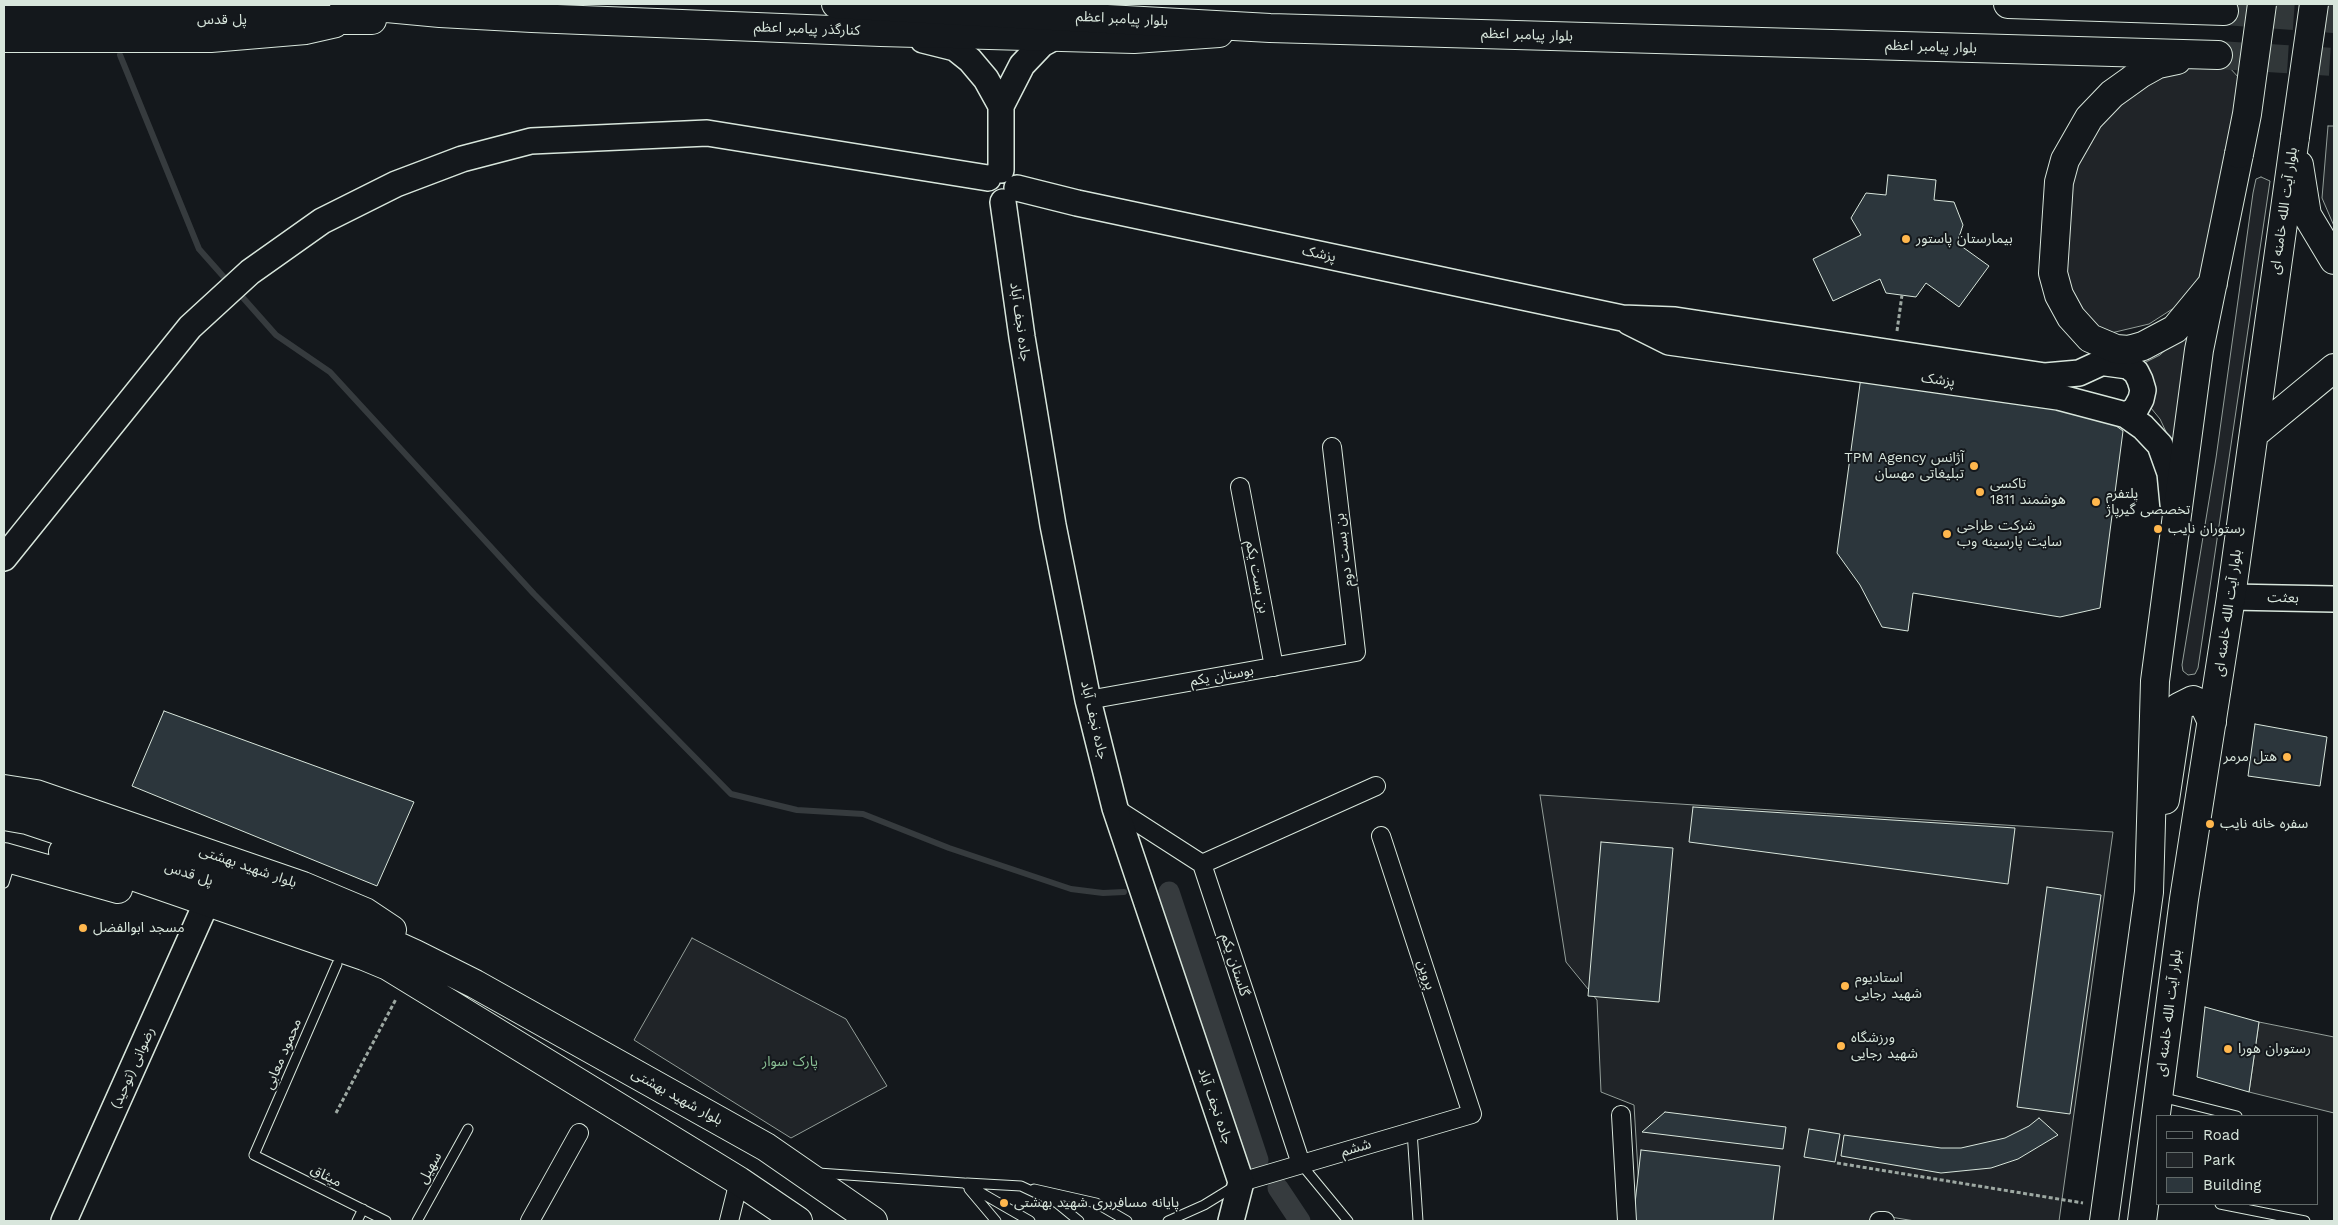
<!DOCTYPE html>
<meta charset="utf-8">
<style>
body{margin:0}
#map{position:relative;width:2338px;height:1225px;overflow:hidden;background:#14181c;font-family:"Work Sans",sans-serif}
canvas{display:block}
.frame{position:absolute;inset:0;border:5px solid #d8e6dc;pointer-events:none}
.legend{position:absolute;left:2156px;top:1115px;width:162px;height:90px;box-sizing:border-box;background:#14181c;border:1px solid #626a69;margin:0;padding:6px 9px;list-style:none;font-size:15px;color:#d8e6dc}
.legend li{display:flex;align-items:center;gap:10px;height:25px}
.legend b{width:25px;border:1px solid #626a69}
</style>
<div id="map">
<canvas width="2338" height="1225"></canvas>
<div class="frame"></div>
<ul class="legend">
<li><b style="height:6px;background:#14181c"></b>Road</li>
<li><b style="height:14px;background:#202428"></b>Park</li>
<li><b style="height:14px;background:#2c363c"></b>Building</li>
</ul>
</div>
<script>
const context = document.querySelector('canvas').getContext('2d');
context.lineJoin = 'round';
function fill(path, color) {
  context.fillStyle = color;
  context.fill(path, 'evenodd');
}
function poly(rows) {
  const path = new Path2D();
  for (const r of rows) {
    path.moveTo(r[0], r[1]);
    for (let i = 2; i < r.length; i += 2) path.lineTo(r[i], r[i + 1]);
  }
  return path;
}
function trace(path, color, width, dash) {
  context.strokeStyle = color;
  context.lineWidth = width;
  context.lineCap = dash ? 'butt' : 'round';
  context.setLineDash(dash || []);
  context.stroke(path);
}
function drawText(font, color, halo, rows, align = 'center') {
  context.font = font + ' "Work Sans","Noto Sans Arabic",sans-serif';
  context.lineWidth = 4;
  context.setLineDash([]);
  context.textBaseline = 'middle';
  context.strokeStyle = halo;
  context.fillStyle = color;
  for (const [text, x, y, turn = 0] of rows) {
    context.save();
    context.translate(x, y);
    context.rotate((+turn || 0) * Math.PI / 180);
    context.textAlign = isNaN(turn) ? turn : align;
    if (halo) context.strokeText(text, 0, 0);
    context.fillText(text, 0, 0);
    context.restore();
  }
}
const green = poly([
 [2218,55,2250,90,2213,283,2149,324,2090,338,2054,255,2059,182,2112,94,2218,55],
 [2328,126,2334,126,2334,226,2322,198,2328,126],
 [2261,177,2270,181,2198,668,2195,674,2188,675,2183,671,2182,665,2216,458,2253,193,2256,179,2261,177],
 [2195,323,2177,455,2160,419,2146,402,2144,363,2160,355,2195,323],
 [1540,795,2113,832,2059,1221,1915,1221,1872,1214,1869,1221,1641,1221,1634,1105,1601,1092,1597,1000,1566,962,1540,795],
 [692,938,846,1019,887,1086,791,1138,634,1040,692,938]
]);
fill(green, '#202428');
trace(green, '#939e99', 1);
const parking = poly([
 [2259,1022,2334,1037,2334,1113,2249,1092,2259,1022]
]);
fill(parking, '#24282b');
trace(parking, '#939e99', 1);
trace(poly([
 [120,55,199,249,230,284],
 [237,291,276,335,330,372,534,594,731,794,797,810,863,814,949,848,1071,889,1103,893,1124,892],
 [1162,892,1169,892]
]), '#363b3e', 6);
trace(poly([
 [1169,892,1258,1160],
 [1278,1188,1300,1221]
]), '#363b3e', 21);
const building = poly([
 [1888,175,1936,180,1934,200,1954,202,1963,225,1957,243,1989,266,1959,307,1926,283,1916,297,1886,293,1880,279,1833,301,1813,259,1861,235,1851,218,1866,193,1886,195,1888,175],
 [1861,377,2088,405,2123,431,2100,608,2060,617,1913,593,1908,631,1882,627,1860,585,1837,553,1861,377],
 [164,711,414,802,377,886,132,786,164,711],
 [2255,724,2327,737,2320,786,2248,776,2255,724],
 [1693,807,2015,828,2008,884,1689,842,1693,807],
 [1601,842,1673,848,1659,1002,1588,996,1601,842],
 [2047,887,2101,895,2070,1114,2017,1107,2047,887],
 [2205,1007,2259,1022,2249,1092,2197,1077,2205,1007],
 [1665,1112,1786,1127,1783,1149,1642,1132,1665,1112],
 [2039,1118,2058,1135,2018,1159,1991,1168,1941,1173,1841,1156,1844,1135,1941,1148,1961,1148,2005,1138,2029,1126,2039,1118],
 [1809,1129,1840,1134,1835,1162,1804,1157,1809,1129],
 [1641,1150,1780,1166,1773,1221,1633,1221,1641,1150]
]);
fill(building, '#2c363c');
trace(building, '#d8e6dc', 1);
trace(poly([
 [2224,11,2334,19],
 [2218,55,2334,62]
]), '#313739', 28, [28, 14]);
const lane = poly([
 [4,883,11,861],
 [337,964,254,1155,386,1221],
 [2161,1097,2237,1116],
 [1412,1131,1418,1221],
 [1301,1164,1348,1221],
 [818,1173,964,1183,1030,1221],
 [967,1183,1021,1186,1057,1203,1079,1221],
 [969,1189,996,1221],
 [1034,1189,1096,1203,1127,1221],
 [2220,1204,2305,1221],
 [357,1221,363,1209],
 [417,1221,468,1129],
 [1168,1221,1204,1205,1235,1186]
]);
const street = poly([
 [4,43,211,43,306,35,337,28],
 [1240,487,1274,667],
 [1088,700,1356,652,1332,447],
 [1115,808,1202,864,1301,1164],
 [1202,864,1376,786],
 [1621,1115,1627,1221],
 [1241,1182,1472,1114,1381,836],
 [530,1221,579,1133],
 [729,1221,739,1181],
 [1879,1221,1885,1221]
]);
const secondary = poly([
 [923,40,955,48,970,60,986,79,1001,106],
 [1001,170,1001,106,1022,65,1042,44,1055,37],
 [1017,188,1077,203,1622,318,1675,320,2045,376,2079,373,2129,350],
 [1003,202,1022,337,1053,525,1088,700,1115,808,1241,1182,1231,1221],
 [1629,322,1669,342,2058,397,2126,415,2143,427,2160,445,2170,473,2173,504],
 [2106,363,2128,366,2136,372,2140,380,2143,390,2141,399,2135,410,2126,415],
 [4,558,190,327,250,272,322,221,396,184,462,159,531,141,707,133,988,178],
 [2231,597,2334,599],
 [64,1221,201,915]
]);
const primary = poly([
 [344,4,440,13,532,18,881,32,1134,39,1219,33],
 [4,20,372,20],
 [4,789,36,794,303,886,365,912,392,930],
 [2165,800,2179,707,2193,700,2204,705,2212,722],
 [4,816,27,820,373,935,415,954,475,984,766,1147,873,1221],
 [63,852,364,956,388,966,739,1181,798,1221],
 [4,857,118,889],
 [2104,1221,2149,892,2155,681,2175,530],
 [2142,1221,2184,899,2231,597]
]);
const highway = poly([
 [836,4,1270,28,2218,55],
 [2008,4,2224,11],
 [2177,60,2158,64,2140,74,2112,94,2089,118,2065,160,2059,182,2053,273,2059,295,2071,317,2090,338,2116,349,2129,350,2143,346,2175,329,2213,283],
 [2299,165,2307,215,2334,260],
 [2254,434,2334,368],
 [2175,530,2199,350,2239,154],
 [2231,597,2295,137]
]);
trace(lane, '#d8e6dc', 11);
trace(street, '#d8e6dc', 20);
trace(secondary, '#d8e6dc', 28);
trace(primary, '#d8e6dc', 30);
trace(highway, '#d8e6dc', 30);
trace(poly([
 [1897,331,1902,295],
 [336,1113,396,999],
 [1837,1163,2083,1203]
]), '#9da8a2', 3, [4, 2.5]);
trace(lane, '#14181c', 9);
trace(street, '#14181c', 18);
trace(secondary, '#14181c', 25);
trace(primary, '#14181c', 28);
trace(highway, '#14181c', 28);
const highwayBridge = poly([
 [2295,137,2314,4],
 [2239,154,2247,114,2262,4]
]);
trace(highwayBridge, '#d8e6dc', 30, []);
trace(highwayBridge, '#14181c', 28);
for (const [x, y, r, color] of [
 [1906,239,5,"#ffb74d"],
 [1974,466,5,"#ffb74d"],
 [1980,492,5,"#ffb74d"],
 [2096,502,5,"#ffb74d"],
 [2158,529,5,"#ffb74d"],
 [1947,534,5,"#ffb74d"],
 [2287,757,5,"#ffb74d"],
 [2210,824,5,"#ffb74d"],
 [83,928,5,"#ffb74d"],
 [1845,986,5,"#ffb74d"],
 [1841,1046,5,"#ffb74d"],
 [2228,1049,5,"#ffb74d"],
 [1004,1203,5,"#ffb74d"]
]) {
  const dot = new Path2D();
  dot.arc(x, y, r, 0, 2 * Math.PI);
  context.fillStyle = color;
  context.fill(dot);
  trace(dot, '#14181c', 2);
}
drawText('14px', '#d8e6dc', '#14181c', [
 ["بلوار پیامبر اعظم",1122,19,3],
 ["پل قدس",222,20],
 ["کنارگذر پیامبر اعظم",807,29,2],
 ["بلوار پیامبر اعظم",1527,35,2],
 ["بلوار پیامبر اعظم",1931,47,2],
 ["بلوار آیت الله خامنه ای",2284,211,-82],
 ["پزشک",1319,254,12],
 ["جاده نجف آباد",1020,322,82],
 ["پزشک",1938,380,8],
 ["بن بست دوم",1344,550,-97],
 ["بن بست یکم",1257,577,79],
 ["بعثت",2283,598,1],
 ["بلوار آیت الله خامنه ای",2228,613,-82],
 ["بوستان یکم",1222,676,-10],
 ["جاده نجف آباد",1094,720,77],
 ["بلوار شهید بهشتی",248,867,19],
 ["پل قدس",189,874,18],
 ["گلستان یکم",1235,965,72],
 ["پروین",1426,975,72],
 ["بلوار آیت الله خامنه ای",2169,1013,-83],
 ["محمود معابی",283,1054,-67],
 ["رضوانی (توحید)",133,1068,-66],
 ["بلوار شهید بهشتی",677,1097,29],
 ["جاده نجف آباد",1215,1106,71],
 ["ششم",1356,1148,-17],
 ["سهیل",430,1168,-61],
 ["میثاق",326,1176,27]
]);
drawText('14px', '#d8e6dc', '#14181c', [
 ["بیمارستان پاستور",1916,239],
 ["TPM Agency آژانس",1964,458,"right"],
 ["تبلیغاتی مهسان",1964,474,"right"],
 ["تاکسی",1990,484],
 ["هوشمند 1811",1990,500],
 ["پلتفرم",2106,494],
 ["تخصصی گیرپاژ",2106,510],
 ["شرکت طراحی",1957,526],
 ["سایت پارسینه وب",1957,542],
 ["رستوران نایب",2168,529],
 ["هتل مرمر",2277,757,"right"],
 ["سفره خانه نایب",2220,824],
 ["مسجد ابوالفضل",93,928],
 ["استادیوم",1855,978],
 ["شهید رجایی",1855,994],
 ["ورزشگاه",1851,1038],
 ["شهید رجایی",1851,1054],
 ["رستوران هورا",2238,1049],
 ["پایانه مسافربری شهید بهشتی",1014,1203]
], 'left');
drawText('14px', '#8ac095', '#14181c', [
 ["پارک سوار",790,1062]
]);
</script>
